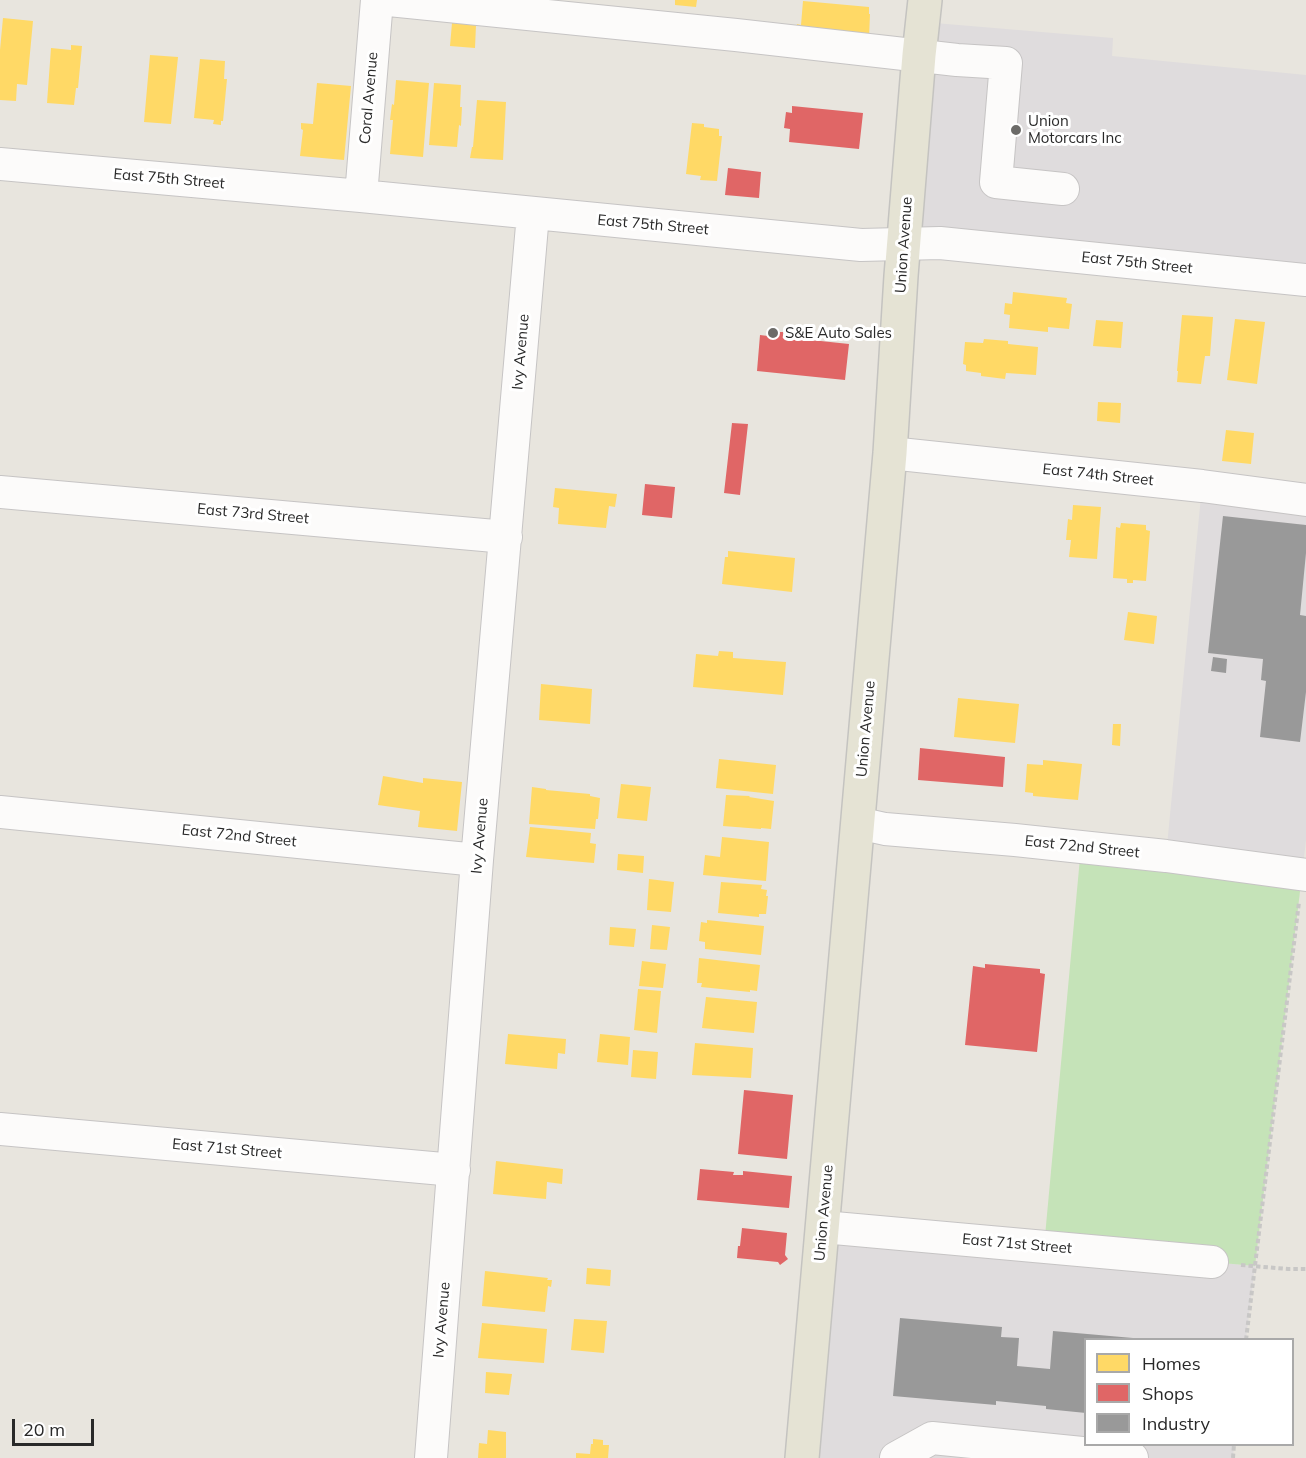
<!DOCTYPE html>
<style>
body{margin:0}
#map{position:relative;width:1306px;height:1458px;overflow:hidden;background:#e8e5de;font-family:Mulish,sans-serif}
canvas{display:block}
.legend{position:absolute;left:1084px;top:1338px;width:210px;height:108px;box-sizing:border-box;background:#fff;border:2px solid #a9a9a9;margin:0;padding:8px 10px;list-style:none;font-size:18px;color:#292929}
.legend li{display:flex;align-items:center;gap:12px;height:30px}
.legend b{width:30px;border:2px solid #a9a9a9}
.scale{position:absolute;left:12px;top:1419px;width:82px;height:27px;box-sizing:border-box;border:3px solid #292929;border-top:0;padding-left:8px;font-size:18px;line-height:21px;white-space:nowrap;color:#292929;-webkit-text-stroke:4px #fff;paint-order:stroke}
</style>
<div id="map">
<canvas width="1306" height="1458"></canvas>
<ul class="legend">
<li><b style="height:16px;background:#ffd966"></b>Homes</li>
<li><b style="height:16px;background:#e06666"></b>Shops</li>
<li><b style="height:16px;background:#999"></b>Industry</li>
</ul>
<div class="scale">20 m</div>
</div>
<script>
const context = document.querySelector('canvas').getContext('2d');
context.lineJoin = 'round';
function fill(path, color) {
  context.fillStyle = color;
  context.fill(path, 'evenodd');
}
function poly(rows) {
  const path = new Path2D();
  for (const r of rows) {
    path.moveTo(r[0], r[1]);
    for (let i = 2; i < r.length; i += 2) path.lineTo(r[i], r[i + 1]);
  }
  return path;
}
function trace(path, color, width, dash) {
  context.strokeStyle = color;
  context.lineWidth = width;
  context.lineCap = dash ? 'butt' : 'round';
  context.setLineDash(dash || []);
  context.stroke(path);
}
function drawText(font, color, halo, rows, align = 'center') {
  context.font = font + ' Mulish,sans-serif';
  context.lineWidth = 6;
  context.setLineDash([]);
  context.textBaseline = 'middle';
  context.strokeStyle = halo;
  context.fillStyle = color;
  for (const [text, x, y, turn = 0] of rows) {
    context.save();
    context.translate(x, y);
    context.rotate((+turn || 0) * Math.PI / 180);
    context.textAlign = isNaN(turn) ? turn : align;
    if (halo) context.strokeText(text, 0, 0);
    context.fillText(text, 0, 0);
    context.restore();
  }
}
fill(poly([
 [923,22,1113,38,1112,56,1306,75,1306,280,904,243],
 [1202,486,1306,500,1306,840,1302,875,1166,856],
 [823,1227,1255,1266,1246,1339,1086,1340,1086,1444,1234,1445,1233,1458,802,1458]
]), '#dfdcdd');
fill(poly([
 [1081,847,1302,875,1255,1266,1044,1247]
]), '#c5e3b8');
fill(poly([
 [675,0,697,0,696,7,675,5],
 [803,1,869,7,869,14,870,14,869,38,796,32,797,24,801,25],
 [3,18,33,21,27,85,17,84,16,101,0,100,0,50],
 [452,23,476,25,475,48,450,46],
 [71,45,82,46,78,88,76,88,74,105,47,103,51,48,71,50],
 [150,55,178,57,171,124,144,122],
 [200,59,225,61,224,79,227,79,223,121,221,121,221,125,213,124,214,120,194,118],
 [396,80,429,83,423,157,390,154,393,120,390,120,392,104,394,105],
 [317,83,351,86,344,160,300,156,303,130,301,129,301,123,313,124],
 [434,83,461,85,460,107,462,107,461,126,459,125,457,147,429,145],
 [477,100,506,102,503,160,470,158,472,147,473,147],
 [692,123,704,124,704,127,719,129,719,136,722,136,717,181,700,180,701,176,686,174],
 [1013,292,1067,298,1066,303,1072,304,1069,329,1048,327,1048,332,1009,328,1010,315,1004,314,1005,303,1012,304],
 [1182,315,1213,317,1210,356,1205,356,1201,384,1177,382,1178,371,1177,371],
 [1235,319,1265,322,1257,384,1227,380],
 [1096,320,1123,322,1121,348,1093,346],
 [984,339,1008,341,1008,344,1038,347,1036,375,1006,373,1005,379,981,376,981,373,966,371,966,365,963,364,965,342,983,343],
 [1098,402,1121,403,1120,423,1097,421],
 [1226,430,1254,433,1251,464,1222,461],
 [555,488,617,494,615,507,609,506,606,528,558,524,559,508,553,507],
 [1073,505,1101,507,1097,559,1069,557,1071,540,1066,540,1068,519,1072,520],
 [1121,523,1146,525,1146,530,1150,531,1146,581,1133,580,1133,583,1127,583,1127,579,1113,578,1116,527,1120,528],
 [728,551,795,558,792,592,722,584,725,557,728,557],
 [1128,612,1157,616,1154,644,1124,640],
 [719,651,733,652,733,658,786,662,783,695,693,687,696,654,718,656],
 [541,684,592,689,590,724,539,720],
 [958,698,1019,704,1015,743,954,737],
 [1113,724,1121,724,1120,746,1112,745],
 [719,759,776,765,773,794,716,788],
 [1043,760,1082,764,1078,800,1033,796,1033,793,1025,792,1027,764,1043,765],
 [383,776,423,783,423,778,462,782,457,831,418,827,420,811,378,805],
 [621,784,651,787,647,821,617,818],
 [532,787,546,789,546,790,590,794,590,796,600,798,598,819,596,819,595,829,529,824],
 [726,795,750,796,749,797,774,801,771,829,761,828,761,829,723,826],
 [530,827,591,833,590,843,596,844,594,863,526,857],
 [722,837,769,842,766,881,703,875,705,855,720,857],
 [618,854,644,856,643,873,617,870],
 [649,879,674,882,671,912,647,910],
 [721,882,762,885,761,889,767,890,766,896,768,896,766,914,759,914,759,917,718,913],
 [707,920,764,926,761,955,705,949,705,942,699,941,701,922,707,923],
 [652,925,670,927,667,950,650,949],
 [610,927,636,929,634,947,609,945],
 [699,958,760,965,757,991,750,990,750,992,701,987,702,983,697,983],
 [642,961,666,964,663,988,639,986],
 [638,989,661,991,657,1033,634,1030],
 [706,997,757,1002,754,1033,702,1028],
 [508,1034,566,1039,565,1054,558,1053,557,1069,505,1064],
 [600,1034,630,1037,628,1065,597,1062],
 [695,1043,753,1048,751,1078,692,1075],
 [633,1050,658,1052,656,1079,631,1077],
 [496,1161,563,1169,562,1184,547,1182,546,1199,493,1194],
 [587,1268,611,1270,610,1286,586,1284],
 [485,1271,548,1278,547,1280,552,1280,551,1287,548,1286,545,1312,482,1306],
 [574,1319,607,1321,604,1353,571,1350],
 [482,1323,547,1329,544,1363,478,1358],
 [486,1372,512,1374,509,1395,485,1393],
 [488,1430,506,1432,506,1458,478,1458,479,1443,487,1444],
 [593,1439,603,1440,603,1445,609,1445,608,1458,576,1458,576,1453,590,1454,591,1444,593,1444]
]), '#ffd966');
fill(poly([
 [792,106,863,113,859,149,789,142,790,129,784,128,786,112,792,113],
 [728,168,761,172,759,198,725,195],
 [777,332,783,332,783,337,849,344,845,380,757,371,760,335,776,337],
 [732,423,748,424,740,495,724,493],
 [645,484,675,487,672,518,642,515],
 [920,748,1005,757,1003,787,918,780],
 [985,964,1040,969,1040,973,1045,974,1037,1052,965,1045,973,966,985,968],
 [744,1090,793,1095,787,1159,738,1154],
 [700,1169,734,1172,733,1175,743,1175,743,1171,792,1176,789,1208,697,1200],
 [742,1228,787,1233,785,1255,788,1259,780,1265,778,1262,737,1258,738,1246,740,1246]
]), '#e06666');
fill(poly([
 [1223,516,1306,525,1306,553,1300,615,1306,616,1306,692,1300,742,1260,737,1266,681,1261,680,1263,659,1208,653],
 [1213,657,1227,659,1226,673,1211,671],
 [900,1318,1002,1327,1001,1337,1019,1338,1017,1366,1050,1369,1053,1331,1133,1338,1133,1340,1086,1340,1086,1413,1046,1409,1046,1406,996,1401,996,1405,893,1396]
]), '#999');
const minor = poly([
 [389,0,736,35,957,60,1006,63,996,182,1063,189],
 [0,164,361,196,861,245,940,243,1306,280],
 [361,196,377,0],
 [890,453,1202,486,1306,500],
 [0,492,506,537],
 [0,812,477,860],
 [858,823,885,829,1015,840,1166,856,1306,875],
 [0,1129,454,1170],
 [823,1227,1212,1262],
 [431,1458,477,860,533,214],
 [896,1458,932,1438,1132,1458]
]);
const major = poly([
 [802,1458,890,453,901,276,919,55,925,0]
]);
trace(minor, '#c6c4c4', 34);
trace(major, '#c4c3c0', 36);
trace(poly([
 [1241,1265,1288,1269,1306,1269],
 [1246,1340,1299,902],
 [1233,1458,1234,1444]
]), '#c8c7c6', 4, [4.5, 3]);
trace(minor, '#fcfbfa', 32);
trace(major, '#e5e3d4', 33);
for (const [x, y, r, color] of [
 [1016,130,6,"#6c6b68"],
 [773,333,6,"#6c6b68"]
]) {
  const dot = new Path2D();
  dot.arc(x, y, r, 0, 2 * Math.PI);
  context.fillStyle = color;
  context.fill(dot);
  trace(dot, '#fff', 2);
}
drawText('15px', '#292929', '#fff', [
 ["Coral Avenue",369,98,-85],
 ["East 75th Street",169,179,5],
 ["East 75th Street",653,225,5],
 ["Union Avenue",904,245,-86],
 ["East 75th Street",1137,263,6],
 ["Ivy Avenue",521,352,-85],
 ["East 74th Street",1098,475,6],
 ["East 73rd Street",253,514,5],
 ["Union Avenue",866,729,-85],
 ["East 72nd Street",239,836,6],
 ["Ivy Avenue",480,836,-85],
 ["East 72nd Street",1082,847,6],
 ["East 71st Street",227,1149,5],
 ["Union Avenue",824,1213,-85],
 ["East 71st Street",1017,1244,5],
 ["Ivy Avenue",442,1320,-85]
]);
drawText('15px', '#292929', '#fff', [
 ["Union",1028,121],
 ["Motorcars Inc",1028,138],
 ["S&E Auto Sales",785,333]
], 'left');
</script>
